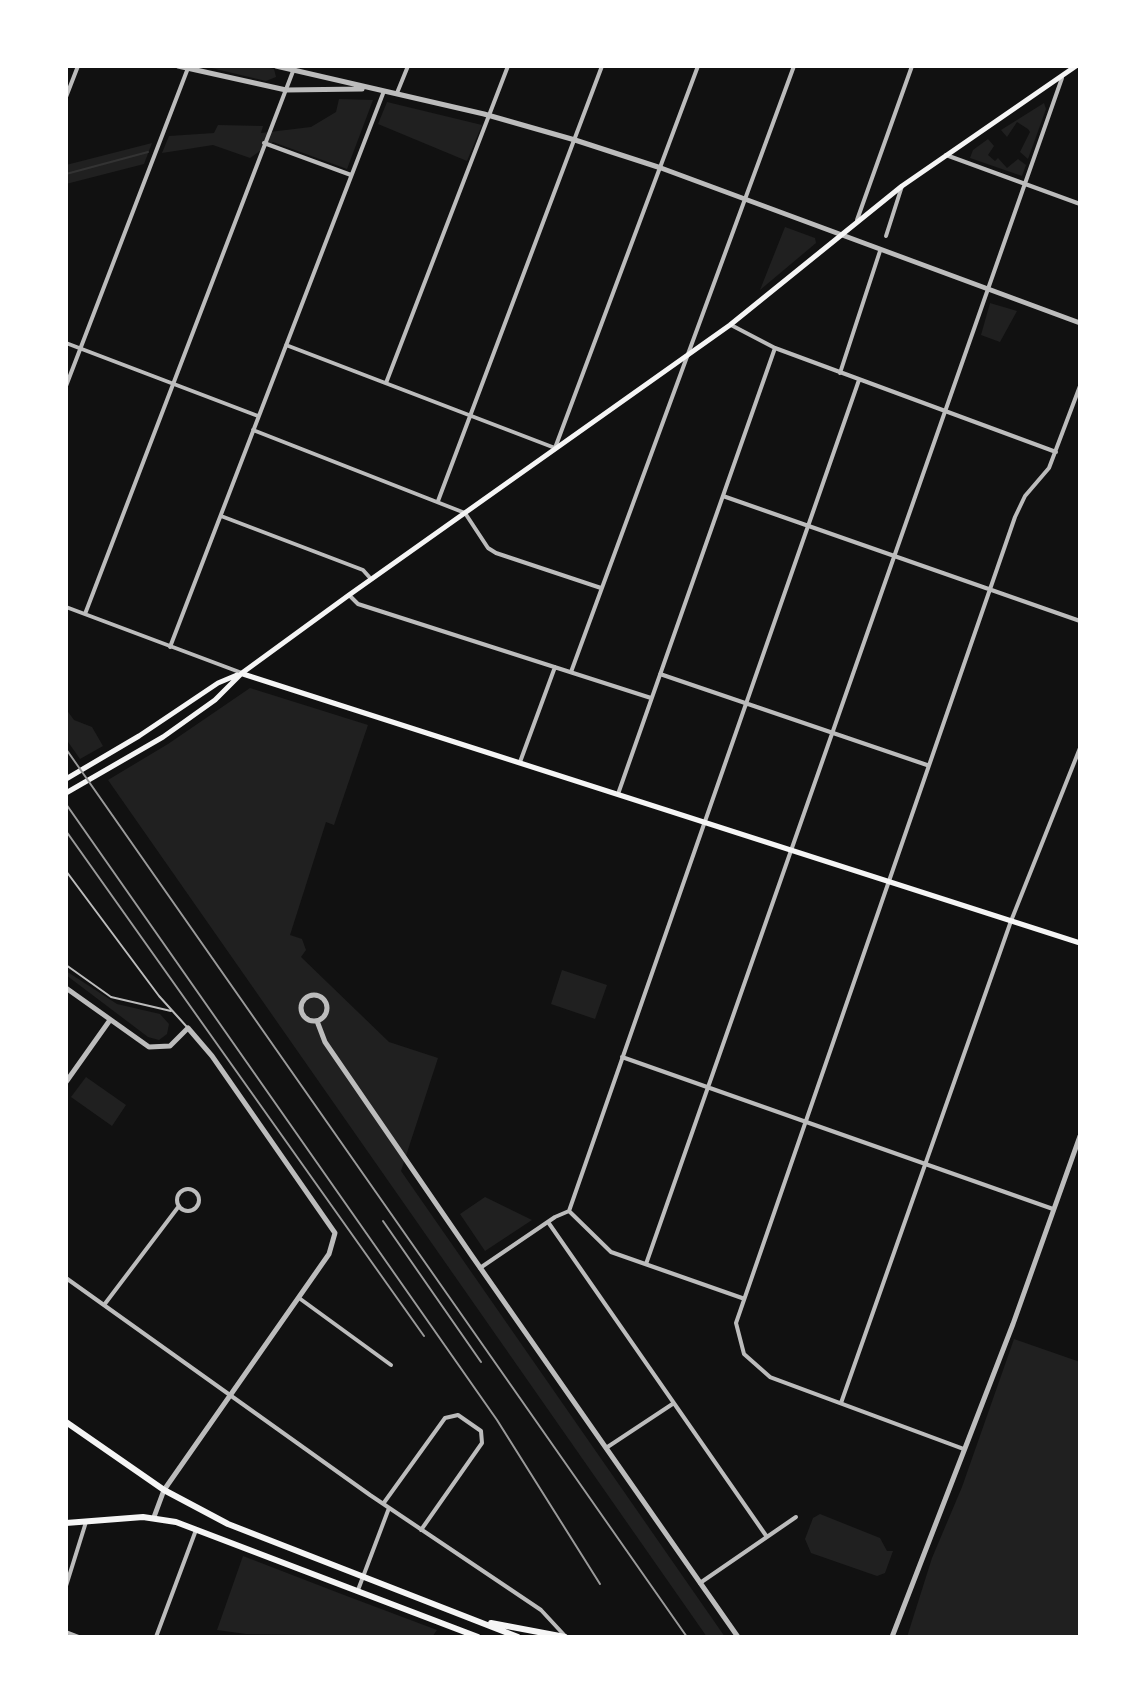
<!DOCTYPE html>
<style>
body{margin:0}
#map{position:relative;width:1146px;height:1703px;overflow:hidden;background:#111;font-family:Inter,sans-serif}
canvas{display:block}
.frame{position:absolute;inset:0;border:68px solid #fff;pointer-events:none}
</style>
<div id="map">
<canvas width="1146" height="1703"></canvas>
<div class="frame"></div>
</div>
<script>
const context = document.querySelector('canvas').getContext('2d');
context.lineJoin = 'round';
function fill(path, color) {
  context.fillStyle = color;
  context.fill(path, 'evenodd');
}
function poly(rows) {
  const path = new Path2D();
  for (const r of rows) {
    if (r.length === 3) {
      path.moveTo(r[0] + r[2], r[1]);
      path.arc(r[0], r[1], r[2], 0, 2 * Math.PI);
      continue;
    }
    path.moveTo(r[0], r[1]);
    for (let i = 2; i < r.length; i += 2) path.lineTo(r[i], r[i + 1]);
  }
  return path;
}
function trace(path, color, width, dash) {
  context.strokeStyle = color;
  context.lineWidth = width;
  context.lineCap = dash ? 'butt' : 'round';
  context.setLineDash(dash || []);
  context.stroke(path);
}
fill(poly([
 [203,66,261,66,274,69,276,77,266,81],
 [339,99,373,100,347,169,273,142,250,158,213,145,162,153,169,136,214,133,218,125,263,126,261,133,311,127,336,112],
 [387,102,482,125,467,161,378,124],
 [1044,103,1046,109,1028,159,1020,152,1030,132,1028,129,1017,122,1007,137,1001,130],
 [988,139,994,146,988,155,995,161,998,158,1007,168,1018,159,1026,165,1022,176,970,158,973,150],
 [152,143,144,164,66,184,66,165],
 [785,227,815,238,816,243,760,290],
 [990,303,1017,311,1000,342,981,335],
 [250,688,368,725,334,825,326,822,290,935,302,939,306,950,301,957,389,1042,438,1058,401,1171,725,1637,707,1637,108,780,168,744],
 [66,709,74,720,92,727,103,746,80,759,66,739],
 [562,970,607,985,595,1019,551,1004],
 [66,971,117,1004,160,1014,169,1024,167,1034,159,1040,148,1037,66,975],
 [86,1077,126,1105,112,1126,71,1097],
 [485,1197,532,1220,485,1251,460,1214],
 [1014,1339,1080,1362,1080,1637,907,1637,932,1558,962,1487],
 [820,1514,880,1538,887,1551,893,1551,885,1573,877,1576,811,1553,805,1539,813,1518],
 [243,1556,344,1595,437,1630,432,1637,246,1634,217,1630]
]), '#202020');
trace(poly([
 [66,174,148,152]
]), '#333', 2);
trace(poly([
 [66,871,159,996,187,1027],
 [66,965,111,997,171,1011]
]), '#bcbcbc', 2);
trace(poly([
 [397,93,408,66],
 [66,97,78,66],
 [264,143,351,175],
 [946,155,1080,204],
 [857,220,912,66],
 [886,236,902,186],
 [731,325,775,348,1056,452],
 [66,343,258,416],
 [286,345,555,448,698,66],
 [840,373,880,251],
 [386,383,508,66],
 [66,386,188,68],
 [253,430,465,513,488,548,496,553,601,588],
 [723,496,1080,621],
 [438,501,602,66],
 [221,516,363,570,371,579],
 [349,595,358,604,651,698],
 [66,607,242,673],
 [85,614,295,66],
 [170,647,384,91],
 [571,672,794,66],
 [660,674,927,765],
 [520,762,555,667],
 [618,794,775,348],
 [622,1057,1053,1209],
 [188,1200,11],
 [548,1222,767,1537],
 [646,1264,1062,78],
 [480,1268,555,1217,569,1211],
 [66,1278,370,1495,541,1610,566,1637],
 [299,1298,391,1365],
 [742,1298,611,1252,569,1211,859,380],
 [104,1305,179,1206],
 [841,1403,1011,921,1080,748],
 [606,1448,674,1403],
 [964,1449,770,1377,744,1354,736,1323,1015,517,1025,496,1049,468,1080,386],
 [383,1504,445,1418,458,1415,481,1431,482,1443,421,1530],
 [700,1583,796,1517],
 [66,1586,86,1522],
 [358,1590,389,1508],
 [66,1632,79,1637],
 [156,1637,196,1530]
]), '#bcbcbc', 4);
trace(poly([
 [178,66,286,90,362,89],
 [276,66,484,114,575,140,661,168,1080,323],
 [66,988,149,1047,170,1046,188,1028,212,1056,335,1233,329,1254,164,1490,154,1517],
 [314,1008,13],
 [317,1021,325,1042,472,1256,738,1637],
 [66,1082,110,1020],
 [892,1637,1013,1324,1080,1136]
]), '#bcbcbc', 5);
trace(poly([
 [243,674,1080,943],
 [66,779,139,736,218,683,237,675],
 [66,793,163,737,215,700,242,673,349,595,730,325,902,186,1076,66]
]), '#f5f5f5', 5);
trace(poly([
 [66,1422,164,1490,228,1524,518,1637],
 [66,1523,143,1517,176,1522,478,1637],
 [491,1623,565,1637]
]), '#f5f5f5', 6);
trace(poly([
 [66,749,687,1637],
 [66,804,497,1420,600,1584],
 [66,831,424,1336],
 [383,1221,481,1362]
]), '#9a9a9a', 2);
</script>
